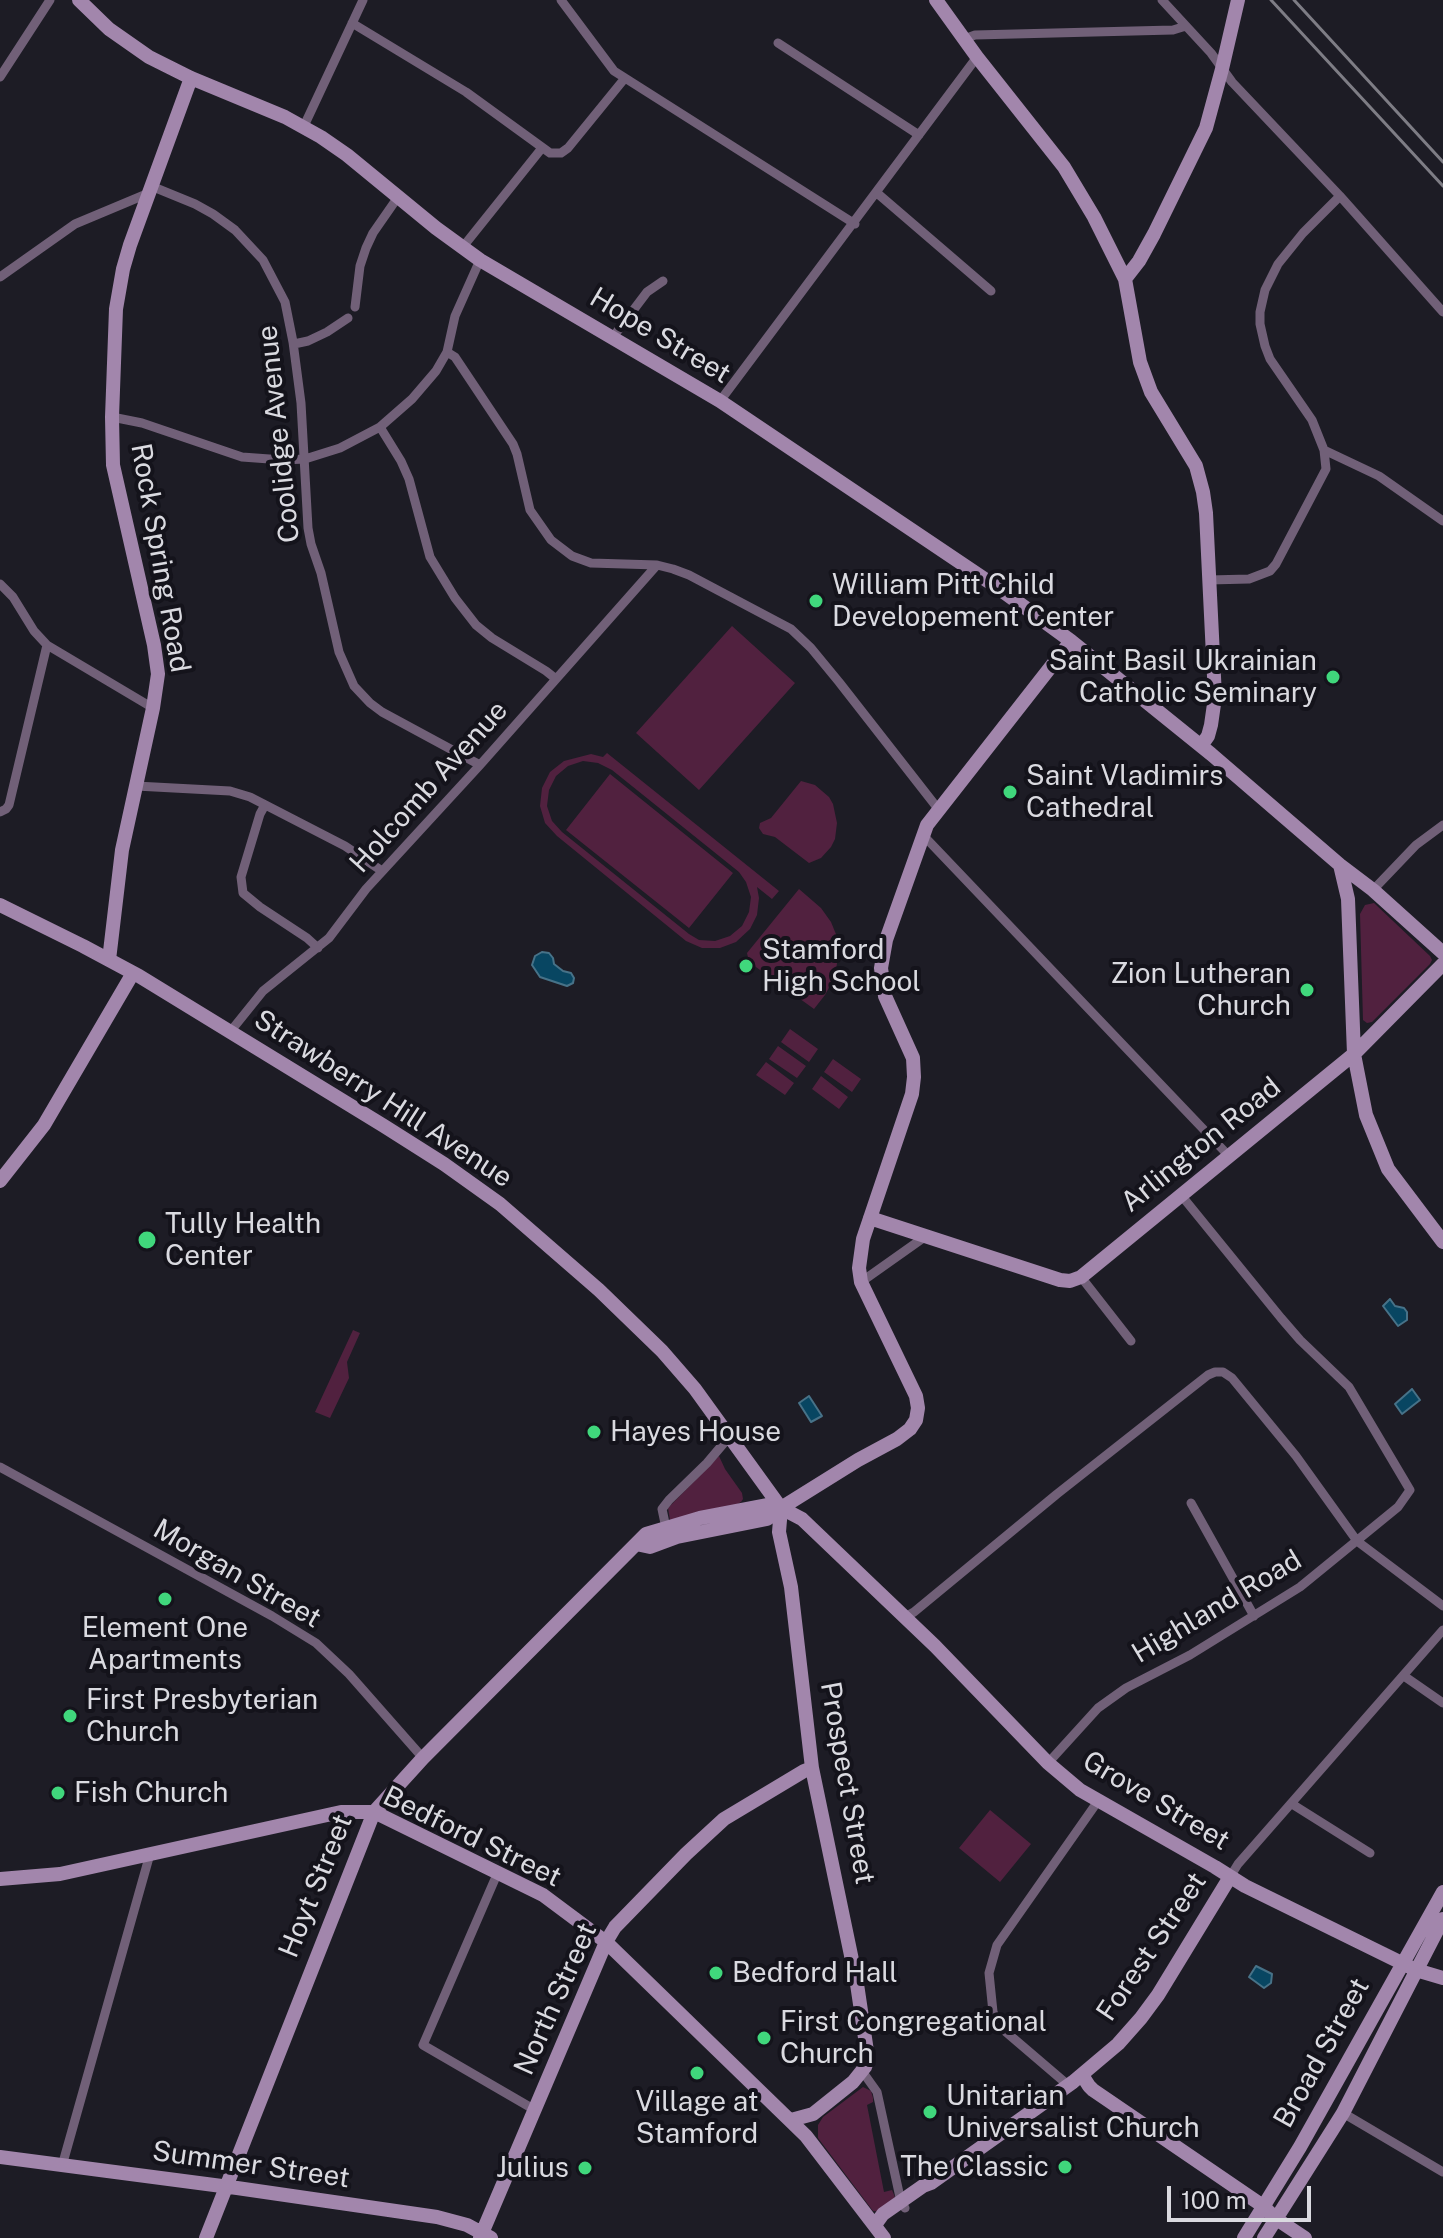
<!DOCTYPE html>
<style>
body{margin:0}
#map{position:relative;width:1443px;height:2238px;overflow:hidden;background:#1d1c25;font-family:"Public Sans",sans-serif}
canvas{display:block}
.scale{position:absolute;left:1167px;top:2186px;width:144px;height:36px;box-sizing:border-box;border:4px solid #dadae0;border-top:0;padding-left:10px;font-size:24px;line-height:28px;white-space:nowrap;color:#dadae0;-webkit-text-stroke:6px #14131b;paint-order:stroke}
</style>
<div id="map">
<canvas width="1443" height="2238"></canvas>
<div class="scale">100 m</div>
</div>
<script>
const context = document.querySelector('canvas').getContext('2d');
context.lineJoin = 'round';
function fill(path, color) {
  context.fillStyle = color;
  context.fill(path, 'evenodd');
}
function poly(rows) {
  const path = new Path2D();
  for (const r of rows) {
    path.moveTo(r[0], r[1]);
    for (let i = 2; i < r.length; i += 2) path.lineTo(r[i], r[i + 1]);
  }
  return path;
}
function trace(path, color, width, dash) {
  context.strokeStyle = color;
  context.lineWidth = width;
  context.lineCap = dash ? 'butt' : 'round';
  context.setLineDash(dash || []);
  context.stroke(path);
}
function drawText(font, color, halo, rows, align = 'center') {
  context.font = font + ' "Public Sans",sans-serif';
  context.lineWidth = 8;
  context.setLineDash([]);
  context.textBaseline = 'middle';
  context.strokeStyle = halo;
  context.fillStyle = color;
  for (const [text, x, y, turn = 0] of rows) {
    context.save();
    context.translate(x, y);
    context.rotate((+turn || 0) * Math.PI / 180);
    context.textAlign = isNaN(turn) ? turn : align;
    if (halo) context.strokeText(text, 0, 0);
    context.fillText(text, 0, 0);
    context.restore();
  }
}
fill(poly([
 [732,626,795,683,699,790,636,733],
 [607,753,779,891,772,899,757,887,759,898,757,915,750,929,736,942,720,948,702,948,686,941,557,836,545,823,540,806,542,788,550,772,564,761,591,754,603,757],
 [583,761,598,763,612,770,739,872,746,882,751,897,749,912,742,926,730,936,715,941,699,940,689,934,562,832,552,821,547,806,549,790,556,776,568,766],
 [610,774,733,873,689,928,566,830],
 [801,781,815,785,829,797,833,804,837,823,835,839,831,847,821,858,809,863,775,837,763,834,759,828,760,823,771,818],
 [799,889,821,908,831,922,840,944,835,976,825,995,814,1009,749,962,747,953],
 [1374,903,1430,956,1432,960,1430,964,1372,1022,1367,1023,1363,1020,1360,914,1365,905],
 [790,1029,818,1049,809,1062,781,1042],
 [778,1046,806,1066,797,1078,769,1059],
 [833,1059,861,1079,852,1092,824,1072],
 [766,1062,794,1083,785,1095,756,1075],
 [821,1076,848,1097,839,1109,812,1089],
 [353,1330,360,1333,347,1362,349,1378,330,1418,315,1412],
 [719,1456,725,1469,742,1493,743,1499,741,1502,734,1506,670,1520,668,1508],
 [990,1810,1031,1844,1000,1882,959,1848],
 [863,2087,871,2091,873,2098,873,2102,867,2105,884,2192,892,2190,895,2197,880,2212,873,2211,818,2138,818,2125,823,2117]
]), '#51213f');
const water = poly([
 [542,952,549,953,553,958,554,964,563,971,571,973,574,978,573,983,567,986,540,977,532,965,535,956,542,952],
 [1390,1299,1395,1306,1404,1308,1407,1312,1407,1320,1398,1326,1383,1306,1390,1299],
 [1412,1389,1420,1400,1402,1414,1395,1404,1412,1389],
 [809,1396,822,1416,811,1422,799,1403,809,1396],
 [1256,1966,1272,1974,1271,1983,1264,1988,1249,1977,1256,1966]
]);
fill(water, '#084662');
trace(water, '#477288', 2);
trace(poly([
 [561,0,614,71,855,224],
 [1162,0,1211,53,1232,82,1340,196,1443,312],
 [352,23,466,92,550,153,561,153,568,148,625,78],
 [964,39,975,35,1173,30,1186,26],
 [778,43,919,135],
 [0,77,50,0],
 [304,126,363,0],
 [151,186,195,204,213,214,235,230,263,260,285,302,293,342,301,403,308,528,311,544,321,573,339,652,354,686,370,703,382,712,480,765],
 [877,193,991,291],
 [462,248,542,148],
 [0,277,75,224,149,193],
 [355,307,360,266,366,248,373,233,398,197],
 [613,337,647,292,663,281],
 [294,344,308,341,327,332,348,318],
 [447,352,455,357,513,444,517,454,530,510,551,540,572,556,591,563,657,565,673,569,689,575,791,629,811,648,839,682,939,810],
 [720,401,977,57],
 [112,417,142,423,242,457,283,460,305,459,340,448,380,427,412,399,436,371,447,352,455,316,480,260],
 [380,427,401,461,409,479,430,557,455,598,476,625,492,638,546,671,556,679],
 [1324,450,1379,476,1443,521],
 [1209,580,1249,579,1270,571,1276,564,1326,469,1324,450,1312,420,1270,359,1265,346,1260,324,1260,312,1265,290,1278,264,1303,233,1340,196],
 [0,584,13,597,34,631,47,645,153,708],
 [136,786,230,791,250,797,345,846,382,871],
 [265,805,260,814,241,877,243,893,260,907,307,938,318,948],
 [0,812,6,809,9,805,47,645],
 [922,834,1228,1155],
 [1373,890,1416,845,1443,825],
 [230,1032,263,991,329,938,366,889,480,765,657,565],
 [1081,1277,1131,1341],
 [861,1282,926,1236],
 [0,1467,272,1616,316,1643,349,1674,423,1758],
 [1191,1503,1254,1616],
 [666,1528,662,1509,669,1500,707,1463,729,1437],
 [905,1617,914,1612,1057,1494,1208,1375,1215,1372,1223,1372,1232,1378,1296,1456,1357,1541,1443,1606],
 [1404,1676,1443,1703],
 [1048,1763,1098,1708,1126,1688,1190,1655,1300,1587,1398,1507,1410,1490,1349,1387,1300,1340,1281,1318,1181,1195],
 [1292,1804,1370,1853],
 [498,1872,423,2045,535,2110],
 [1230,1877,1238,1864,1443,1630],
 [862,2071,877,2092,901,2202,905,2208],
 [1068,2085,999,2026,993,2012,989,1973,997,1945,1098,1801],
 [1343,2113,1443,2172],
 [62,2166,150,1854]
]), '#716078', 9);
trace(poly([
 [79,0,109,29,149,57,191,78,285,117,321,137,347,155,436,228,480,260,720,401,1001,590,1071,641,1211,754,1340,865,1373,890,1443,953],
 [936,0,977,57,1064,167,1094,217,1125,279,1140,362,1151,392,1196,466,1203,492,1206,513,1215,697,1211,725,1208,736,1201,746],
 [1125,279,1139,261,1154,234,1206,128,1222,69,1238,0],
 [1340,865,1348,899,1354,1054,1366,1115,1388,1169,1443,1242],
 [0,905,83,946,139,976,384,1126,444,1164,500,1204,599,1290,662,1351,695,1389,781,1508],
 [109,960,122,850,153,708,158,674,154,645,113,465,112,417,116,309,123,269,130,245,191,78],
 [0,1181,44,1125,133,973],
 [870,1218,1060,1280,1070,1281,1081,1277,1354,1054,1443,964],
 [781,1508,779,1532,791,1587,812,1768,857,1984,868,2058,865,2067,853,2082,813,2114,791,2120],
 [636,1544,650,1547,677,1537,767,1519,781,1508,858,1460,897,1439,910,1429,916,1420,918,1408,916,1396,861,1282,859,1268,863,1239,912,1094,914,1077,913,1058,885,996,881,968,886,940,927,825,1071,641],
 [0,1879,60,1874,341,1812,374,1812,543,1895,606,1942,806,2136,884,2238],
 [1082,2075,1089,2086,1093,2090,1263,2206,1275,2218,1305,2238],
 [0,2157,237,2188,437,2217,467,2225,491,2238],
 [875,2225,883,2214,923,2186,931,2183,1073,2082,1118,2044,1141,2018,1158,1995,1230,1877],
 [206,2238,374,1812,423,1758,646,1534,700,1518,768,1505,781,1508,802,1519,935,1646,1048,1763,1080,1790,1215,1867,1245,1886,1416,1970,1443,1978],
 [480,2238,606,1942,615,1927,686,1854,724,1819,804,1771,812,1768],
 [1244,2238,1300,2147,1443,1892],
 [1264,2238,1343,2113,1443,1919]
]), '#a286ac', 14);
trace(poly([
 [1271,0,1443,186],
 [1294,0,1443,162]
]), '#7e7d85', 3);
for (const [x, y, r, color] of [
 [816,601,8,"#40d77c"],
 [1333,677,8,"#40d77c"],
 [1010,792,8,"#40d77c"],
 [746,966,8,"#40d77c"],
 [1307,990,8,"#40d77c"],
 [147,1240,10,"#40d77c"],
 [594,1432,8,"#40d77c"],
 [165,1599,8,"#40d77c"],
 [70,1716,8,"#40d77c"],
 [58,1793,8,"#40d77c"],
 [716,1973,8,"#40d77c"],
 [764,2038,8,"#40d77c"],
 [697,2073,8,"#40d77c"],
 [930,2112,8,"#40d77c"],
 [1065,2167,8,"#40d77c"],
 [585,2168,8,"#40d77c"]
]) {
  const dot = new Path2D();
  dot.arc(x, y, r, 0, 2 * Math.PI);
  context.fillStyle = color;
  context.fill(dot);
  trace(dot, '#14131b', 3);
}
drawText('28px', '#dadae0', '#14131b', [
 ["Hope Street",660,336,31],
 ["Coolidge Avenue",279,434,-96],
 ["Rock Spring Road",160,558,80],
 ["Holcomb Avenue",429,787,-48],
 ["Strawberry Hill Avenue",383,1099,33],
 ["Arlington Road",1201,1145,-39],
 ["Morgan Street",237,1574,30],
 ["Highland Road",1217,1607,-31],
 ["Prospect Street",847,1783,80],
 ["Grove Street",1156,1801,31],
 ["Bedford Street",472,1837,26],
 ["Hoyt Street",316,1886,-68],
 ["Forest Street",1152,1947,-56],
 ["North Street",556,1999,-66],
 ["Broad Street",1322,2053,-61],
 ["Summer Street",251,2165,8]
]);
drawText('28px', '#dadae0', '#14131b', [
 ["William Pitt Child",832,585],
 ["Developement Center",832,617],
 ["Saint Basil Ukrainian",1317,661,"right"],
 ["Catholic Seminary",1317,693,"right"],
 ["Saint Vladimirs",1026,776],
 ["Cathedral",1026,808],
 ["Stamford",762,950],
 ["High School",762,982],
 ["Zion Lutheran",1291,974,"right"],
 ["Church",1291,1006,"right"],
 ["Tully Health",165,1224],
 ["Center",165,1256],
 ["Hayes House",610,1432],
 ["Element One",165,1628,"center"],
 ["Apartments",165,1660,"center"],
 ["First Presbyterian",86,1700],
 ["Church",86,1732],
 ["Fish Church",74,1793],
 ["Bedford Hall",732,1973],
 ["First Congregational",780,2022],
 ["Church",780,2054],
 ["Unitarian",946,2096],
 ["Universalist Church",946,2128],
 ["Village at",697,2102,"center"],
 ["Stamford",697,2134,"center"],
 ["The Classic",1049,2167,"right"],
 ["Julius",569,2168,"right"]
], 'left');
</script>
